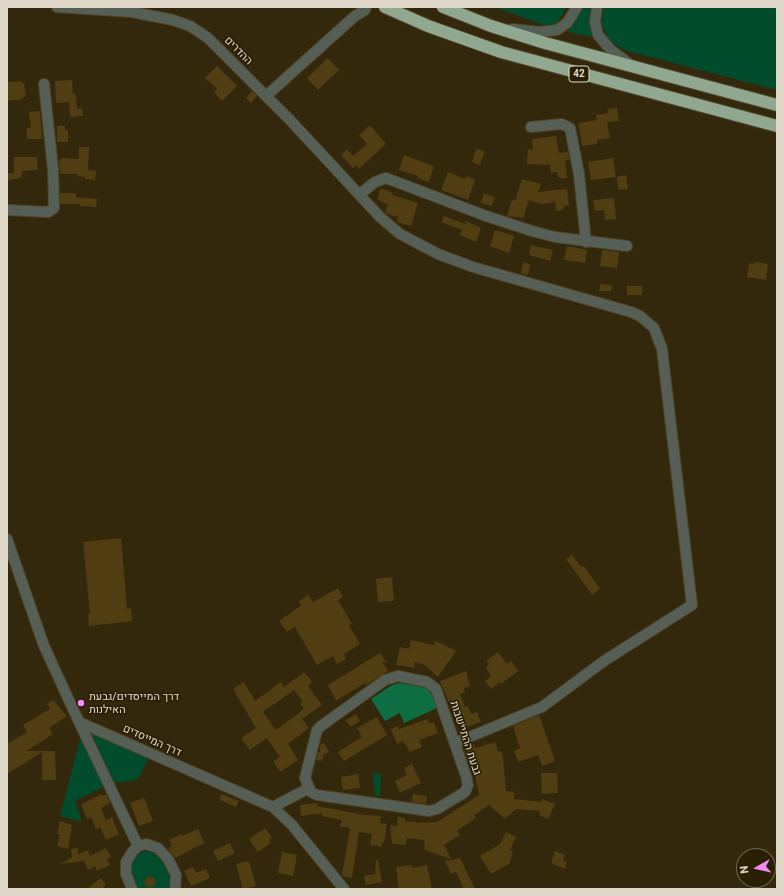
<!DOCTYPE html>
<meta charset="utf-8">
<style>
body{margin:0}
#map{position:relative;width:784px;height:896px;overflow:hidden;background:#34280c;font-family:Roboto,sans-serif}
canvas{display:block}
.frame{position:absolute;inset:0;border:8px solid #e0d8c9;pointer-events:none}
.north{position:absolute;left:736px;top:848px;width:40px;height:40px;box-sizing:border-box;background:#2a1e03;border:1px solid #736852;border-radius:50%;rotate:262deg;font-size:11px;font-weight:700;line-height:16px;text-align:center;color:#e0d8c9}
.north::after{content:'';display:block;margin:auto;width:14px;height:18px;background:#f28af3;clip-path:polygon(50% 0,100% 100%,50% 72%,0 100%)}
</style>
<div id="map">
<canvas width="784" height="896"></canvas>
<div class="frame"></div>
<div class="north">N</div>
</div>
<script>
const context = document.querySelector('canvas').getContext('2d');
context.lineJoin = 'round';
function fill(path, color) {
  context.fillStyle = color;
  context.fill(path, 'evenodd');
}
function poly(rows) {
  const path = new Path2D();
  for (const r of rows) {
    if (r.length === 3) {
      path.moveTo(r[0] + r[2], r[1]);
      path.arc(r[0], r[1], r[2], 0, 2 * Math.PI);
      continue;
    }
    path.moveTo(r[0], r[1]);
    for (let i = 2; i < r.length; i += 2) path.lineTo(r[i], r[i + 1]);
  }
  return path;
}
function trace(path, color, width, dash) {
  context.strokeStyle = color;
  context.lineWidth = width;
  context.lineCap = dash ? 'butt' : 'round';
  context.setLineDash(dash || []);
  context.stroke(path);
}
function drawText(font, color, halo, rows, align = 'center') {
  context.font = font + ' Roboto,Heebo,sans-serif';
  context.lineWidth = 3;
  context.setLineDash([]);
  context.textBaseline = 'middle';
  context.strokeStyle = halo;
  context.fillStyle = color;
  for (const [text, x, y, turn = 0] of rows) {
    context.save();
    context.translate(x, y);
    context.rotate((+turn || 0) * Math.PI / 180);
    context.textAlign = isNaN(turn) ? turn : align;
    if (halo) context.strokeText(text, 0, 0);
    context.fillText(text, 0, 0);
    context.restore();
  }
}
fill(poly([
 [495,7,566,7,563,14,552,28],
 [582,7,592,7,590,22,593,37,568,32],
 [604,7,777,7,777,90,624,50,610,41,601,24],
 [90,731,149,757,137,780,114,783],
 [81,736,103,787,75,801,82,822,60,816],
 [373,772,381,774,380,796,375,796],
 [144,851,156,854,163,863,169,875,170,884,168,889,137,888,132,875,131,862,134,857]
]), '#004c2c');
fill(poly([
 [400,683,426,688,433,695,437,708,404,723,400,713,385,721,371,699,392,685]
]), '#0d6e44');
fill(poly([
 [328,58,339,70,318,90,307,78],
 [217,66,237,86,222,101,214,92,217,89,205,78],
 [72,80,73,94,76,94,77,109,82,108,83,116,70,117,69,102,56,103,55,81],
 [21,81,22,83,24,83,26,97,23,97,23,99,7,101,7,82],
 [252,91,257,96,251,103,246,98],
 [617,108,619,121,607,122,610,138,597,140,597,144,582,146,578,123,597,120,596,115,608,113,607,109],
 [40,111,42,139,27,139,26,128,31,128,29,112],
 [370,125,386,144,359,169,356,165,353,168,341,155,347,149,353,156,367,144,359,135],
 [57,126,65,126,65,130,68,131,68,142,57,142],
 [556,136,559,153,568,152,570,160,565,160,567,178,561,178,558,177,557,172,551,173,550,165,527,164,528,149,533,150,532,139],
 [79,147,89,147,88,170,96,171,95,180,85,179,85,177,78,176,78,174,60,174,59,161,61,158,79,159],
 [476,149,485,151,480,165,472,162],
 [404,155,434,166,429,182,417,178,418,176,399,170],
 [14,157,37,157,38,170,22,171,21,178,8,180,8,173,14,173],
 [613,158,616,177,591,180,588,162],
 [448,172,465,179,466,176,475,180,468,200,441,190],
 [626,175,628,189,618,190,617,177],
 [522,179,541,184,538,192,567,189,569,206,565,205,563,210,556,211,555,202,542,204,529,200,523,218,507,216,512,200,515,201],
 [381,188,393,193,392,195,418,203,411,226,397,222,398,217,385,213,388,205,377,199],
 [60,193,76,193,76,197,97,199,96,207,80,206,80,204,60,204],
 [484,193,495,197,492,206,481,203],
 [614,198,616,219,605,220,604,210,595,211,593,200],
 [444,216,465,224,466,221,481,228,476,242,460,235,462,230,441,222],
 [495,230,514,236,509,253,490,246],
 [531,245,553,250,550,261,529,255],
 [567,246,587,250,585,263,564,260],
 [602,250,619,252,617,268,600,266],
 [523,262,530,264,528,275,521,273],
 [755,262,768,264,766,280,747,277,749,263,755,264],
 [600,284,612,285,611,291,599,291],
 [627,286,642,286,642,295,627,295],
 [121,538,127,609,131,608,132,621,89,626,88,614,90,614,83,542],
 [572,555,581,567,584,566,600,589,592,595,566,559],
 [392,577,394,601,378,602,376,579],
 [338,588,343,597,338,600,352,624,349,625,360,644,344,654,346,659,337,664,333,656,317,665,295,627,287,632,279,621,301,605,299,601,308,595,313,602],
 [411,640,433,645,436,641,456,651,438,677,423,664,415,662,414,668,396,665,400,647,409,649],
 [498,652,507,664,511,661,518,671,501,684,500,682,491,689,485,681,491,676,486,668,489,665,486,661],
 [380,653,387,663,382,662,388,671,366,685,365,683,336,701,328,685],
 [466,671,470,686,464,688,465,692,460,694,465,707,468,706,471,714,477,712,481,722,464,728,459,715,455,717,440,681],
 [304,672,312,682,308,686,322,705,302,719,309,728,288,744,298,760,280,772,273,761,280,757,267,738,250,750,241,738,256,728,233,689,244,682,255,701,281,682,284,687],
 [294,690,303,702,300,704,304,709,276,730,263,712],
 [53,700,67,716,49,728,53,734,26,751,55,751,56,780,42,780,42,752,7,774,7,744,27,732,23,725,50,709,47,704],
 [356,714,360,721,350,727,346,720],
 [539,715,555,761,542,766,538,755,518,762,514,751,520,748,513,726],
 [377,717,387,735,344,761,338,752,362,737,357,728],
 [428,719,429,723,434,722,438,733,419,740,422,747,410,752,403,741,397,744,391,729,398,726,399,729],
 [495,742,498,752,501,751,503,757,506,791,514,792,514,799,542,802,542,799,555,804,548,819,539,815,540,811,516,809,505,819,489,805,474,815,476,818,457,831,460,835,444,845,451,859,425,850,424,840,407,838,406,845,392,844,390,825,397,826,398,817,405,818,405,821,416,822,416,823,437,822,479,795,475,775,479,774,475,760,468,762,463,748,474,744,475,748],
 [324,743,329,752,323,755,323,761,316,760,318,752,320,752,320,745],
 [412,764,421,783,400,793,395,781,407,775,404,768],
 [541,773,557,773,558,793,542,794],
 [358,774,360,788,343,790,341,777],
 [102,794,103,796,106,794,110,803,101,808,106,820,112,817,119,834,106,840,100,827,96,829,91,817,87,819,81,804],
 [221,794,239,801,236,807,220,800],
 [413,794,427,796,426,804,412,802],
 [144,798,153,821,139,826,130,803],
 [317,803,317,806,365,815,381,816,380,823,387,824,384,843,382,842,382,847,370,845,372,834,359,832,352,878,342,876,350,828,340,826,342,820,322,816,322,813,301,816,300,805],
 [60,821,72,825,68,849,57,846,60,834,57,834],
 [265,828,272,838,269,840,271,843,258,852,249,839],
 [198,829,204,843,175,858,168,848,172,846,169,840,181,834,182,836],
 [506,832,516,837,510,850,513,852,509,864,491,874,480,856,500,844],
 [230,843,235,853,218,861,213,851],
 [78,848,78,854,87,850,90,856,106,848,111,857,107,859,110,865,97,871,95,866,88,870,84,861,60,864,72,857,71,849],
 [555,851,565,855,563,860,567,862,565,869,551,863],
 [282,852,297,855,293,876,278,873],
 [460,858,475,889,464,889,456,872,451,874,445,861],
 [376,860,378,860,382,882,366,885,364,876,375,874],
 [249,861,256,886,243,889,236,864],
 [412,865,412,868,427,865,432,889,399,889,396,867],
 [193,867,196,873,206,869,210,878,191,886,184,871],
 [150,882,5.5],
 [101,878,106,885,102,889,87,889]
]), '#503d11');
const minor = poly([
 [57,7,132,12,173,20,190,26,208,38,290,120,380,217,400,234,438,254,473,267,631,312,640,316,654,328,662,349,692,605,604,661,542,707,455,743],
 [597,7,595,22,598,35,611,50,631,65],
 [512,29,540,32,557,30,567,23,577,7],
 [266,96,355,16,365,10,366,7],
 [531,127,562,124,570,128,579,174,586,242],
 [360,194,375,182,386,178,486,216,532,231,555,237,627,246],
 [7,210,48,212,54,208,53,169,44,84],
 [7,539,44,646,79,722,273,807,292,825,344,889],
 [398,676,427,682,436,689,466,776,468,785,465,792,437,809,429,811,317,795,311,792,305,778,317,730,321,726,385,680,398,676],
 [79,722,138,846],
 [273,807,309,788],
 [132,889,126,874,126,862,133,851,138,846,146,844,158,848,168,859,176,875,175,889]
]);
const highway = poly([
 [385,7,428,26,501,52,777,126],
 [443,7,491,26,545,43,777,105]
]);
trace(minor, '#50442a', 12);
trace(highway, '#50442a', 14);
trace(minor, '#555f55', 10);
trace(highway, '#8fa88f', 12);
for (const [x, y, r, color] of [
 [81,703,4,"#f28af3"]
]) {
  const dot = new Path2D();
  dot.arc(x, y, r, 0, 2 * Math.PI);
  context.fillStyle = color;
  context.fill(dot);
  trace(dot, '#2a1e03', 1.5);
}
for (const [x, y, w] of [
 [579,74,20]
]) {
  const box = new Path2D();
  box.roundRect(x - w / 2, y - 8, w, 16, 3);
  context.fillStyle = '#2a1e03';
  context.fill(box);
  trace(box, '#e0d8c9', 1);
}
drawText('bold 10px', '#e0d8c9', null, [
 ["42",579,74]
]);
drawText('11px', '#e0d8c9', '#2a1e03', [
 ["ההדרים",238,51,45],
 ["גבעת ההתיישבות",465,738,72],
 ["דרך המייסדים",152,741,24]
]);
drawText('11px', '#e0d8c9', '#2a1e03', [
 ["דרך המייסדים/גבעת",89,697],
 ["האילנות",89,710]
], 'left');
</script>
